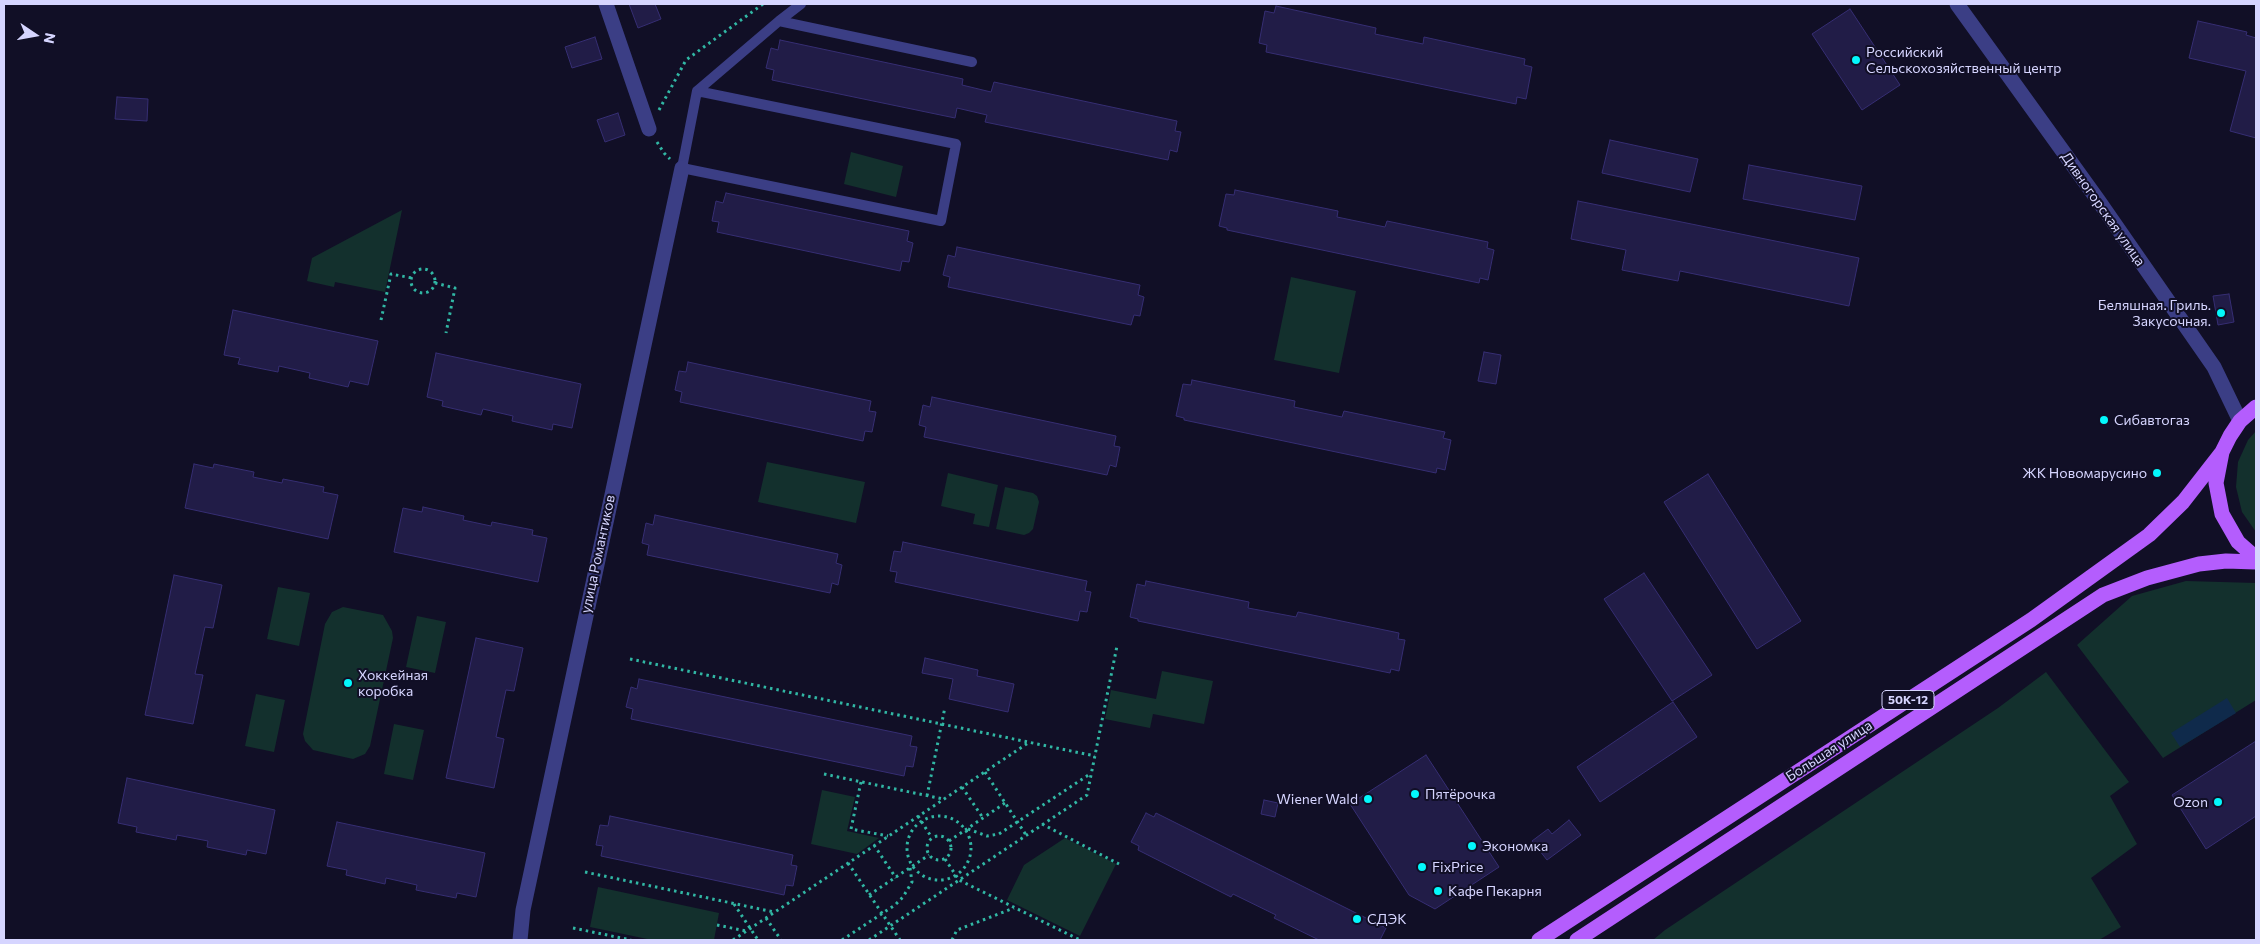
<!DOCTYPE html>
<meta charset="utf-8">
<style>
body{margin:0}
#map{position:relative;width:2260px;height:944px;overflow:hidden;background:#110f26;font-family:Commissioner,sans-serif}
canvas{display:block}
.frame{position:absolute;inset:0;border:5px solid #d6d5ff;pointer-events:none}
.north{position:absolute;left:10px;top:10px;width:50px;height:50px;-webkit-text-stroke:4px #110f26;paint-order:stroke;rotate:102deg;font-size:14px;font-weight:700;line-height:20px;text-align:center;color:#d6d5ff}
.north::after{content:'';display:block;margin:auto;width:18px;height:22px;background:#d6d5ff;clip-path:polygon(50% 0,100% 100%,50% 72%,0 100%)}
</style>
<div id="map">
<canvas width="2260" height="944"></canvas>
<div class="frame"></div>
<div class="north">N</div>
</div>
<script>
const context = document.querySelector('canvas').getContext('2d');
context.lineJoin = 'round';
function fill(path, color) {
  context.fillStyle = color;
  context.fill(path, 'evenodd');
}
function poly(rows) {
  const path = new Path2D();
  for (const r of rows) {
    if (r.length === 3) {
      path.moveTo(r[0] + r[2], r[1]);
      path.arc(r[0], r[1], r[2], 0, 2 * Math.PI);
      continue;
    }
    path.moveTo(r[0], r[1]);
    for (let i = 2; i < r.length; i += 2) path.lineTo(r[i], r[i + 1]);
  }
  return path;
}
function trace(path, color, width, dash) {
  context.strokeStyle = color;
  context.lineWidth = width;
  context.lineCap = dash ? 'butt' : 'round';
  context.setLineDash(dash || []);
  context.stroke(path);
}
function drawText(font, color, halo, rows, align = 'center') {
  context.font = font + ' Commissioner,sans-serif';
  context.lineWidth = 4;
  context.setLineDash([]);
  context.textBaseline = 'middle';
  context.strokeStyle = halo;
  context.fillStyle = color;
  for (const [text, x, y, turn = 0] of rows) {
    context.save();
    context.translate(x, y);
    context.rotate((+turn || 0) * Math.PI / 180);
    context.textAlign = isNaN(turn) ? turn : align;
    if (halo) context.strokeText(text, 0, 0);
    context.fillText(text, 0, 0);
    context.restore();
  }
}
fill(poly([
 [851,152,903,166,896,197,844,184],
 [402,210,385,292,335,282,334,287,307,281,312,258],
 [1291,277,1356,291,1339,373,1274,360],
 [2256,431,2256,532,2242,512,2236,487,2238,462,2248,440],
 [767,462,865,482,856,523,758,502],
 [948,473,998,485,989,527,973,524,975,514,941,506],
 [1005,487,1033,493,1037,496,1039,502,1033,529,1029,533,1024,535,996,529],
 [2186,581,2256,583,2256,700,2163,758,2077,645,2132,596],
 [278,587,310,593,299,646,267,639],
 [343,607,383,615,392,631,393,638,370,746,365,754,353,759,313,750,305,741,303,734,325,624,332,612],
 [417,616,446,622,435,673,406,667],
 [1162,671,1213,681,1204,724,1153,714,1150,728,1105,719,1111,690,1156,699],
 [2046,672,2129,782,2110,796,2137,844,2091,878,2121,927,2099,940,1653,940,1665,930,1998,708],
 [256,694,285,700,274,752,245,746],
 [394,724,424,730,413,780,384,774],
 [822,790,855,797,847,831,879,838,857,854,811,844],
 [1065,838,1116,864,1080,936,1007,900,1024,865],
 [598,887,719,913,714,940,652,940,590,927]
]), '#13302d');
fill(poly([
 [2227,698,2236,713,2180,747,2171,733]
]), '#0f2a4b');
const building = poly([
 [629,4,655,4,661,19,638,28,629,4],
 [1276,6,1376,28,1375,34,1423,44,1424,37,1525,59,1524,65,1532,67,1526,99,1517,97,1516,104,1266,52,1267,45,1259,43,1265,11,1274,13,1276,6],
 [1850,9,1900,85,1862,110,1812,34,1850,9],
 [2198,21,2247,32,2246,35,2256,38,2256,138,2230,131,2246,71,2189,58,2198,21],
 [595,37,602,59,572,68,565,47,595,37],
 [780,40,963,79,962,85,991,92,994,82,1177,121,1175,131,1181,132,1177,152,1170,150,1168,160,985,122,987,115,957,108,955,118,772,80,774,70,766,68,771,48,778,50,780,40],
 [117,97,148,99,147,121,115,119,117,97],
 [618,113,625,135,605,142,597,120,618,113],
 [1610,140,1698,159,1690,192,1602,173,1610,140],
 [1749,165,1862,186,1855,220,1743,199,1749,165],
 [1235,190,1338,211,1337,217,1385,227,1387,221,1488,242,1487,248,1494,250,1488,280,1480,278,1479,283,1227,230,1227,228,1219,226,1226,194,1234,195,1235,190],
 [726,193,909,231,907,241,913,243,909,262,902,261,900,271,717,232,719,222,712,221,716,201,723,203,726,193],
 [1578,201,1859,258,1849,306,1680,271,1678,281,1622,270,1626,250,1571,239,1578,201],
 [957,247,1140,285,1138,295,1144,297,1140,316,1134,315,1131,325,948,287,950,277,943,275,948,255,955,257,957,247],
 [2229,294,2234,322,2218,325,2213,296,2229,294],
 [233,310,378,341,368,385,350,381,348,387,309,378,310,373,279,366,278,372,238,364,240,358,224,355,233,310],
 [1484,352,1501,355,1496,384,1478,381,1484,352],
 [436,353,581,384,572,428,553,424,552,430,512,421,513,416,483,409,481,415,442,406,443,401,427,397,436,353],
 [688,362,871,401,869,411,876,412,872,432,865,431,863,441,680,402,682,392,675,390,679,371,686,372,688,362],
 [1192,380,1295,401,1294,407,1342,417,1344,411,1445,432,1443,438,1451,440,1445,470,1437,468,1436,473,1184,420,1184,418,1176,416,1183,384,1191,385,1192,380],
 [932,397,1116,436,1114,446,1120,447,1116,467,1110,465,1107,475,924,437,926,427,919,425,923,405,930,407,932,397],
 [194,464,213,468,214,464,254,472,253,477,282,483,283,479,324,487,323,492,338,495,328,539,185,508,194,464],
 [1708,474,1801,621,1757,649,1664,502,1708,474],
 [423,507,464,516,463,520,491,526,492,522,533,530,532,535,547,538,538,582,394,552,403,508,422,512,423,507],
 [655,515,838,554,836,563,842,565,838,585,832,583,830,593,647,555,649,545,642,543,646,523,653,525,655,515],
 [903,542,1087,581,1085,591,1091,592,1087,612,1080,611,1078,621,895,582,897,572,890,571,894,551,901,552,903,542],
 [1644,573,1712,675,1672,701,1604,599,1644,573],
 [174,575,222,585,213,628,205,627,195,674,203,675,193,724,145,715,174,575],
 [1146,581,1249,602,1248,608,1296,617,1298,612,1399,633,1398,639,1405,640,1399,671,1391,669,1390,673,1138,621,1138,619,1130,617,1137,584,1145,586,1146,581],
 [476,638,523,648,514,691,506,690,496,737,504,739,494,788,446,778,476,638],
 [925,658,978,670,977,676,1014,684,1008,712,949,699,953,679,922,673,925,658],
 [639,679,912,736,910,746,917,747,913,767,906,766,904,776,631,719,633,709,626,707,631,687,637,689,639,679],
 [1673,702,1697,737,1600,802,1577,767,1673,702],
 [2256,741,2256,816,2206,849,2172,795,2256,741],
 [1426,755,1499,867,1435,909,1409,895,1350,804,1426,755],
 [127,778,275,810,266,854,247,850,246,855,207,847,208,841,177,835,176,840,136,832,137,827,118,823,127,778],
 [1264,800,1278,803,1275,817,1261,814,1264,800],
 [1146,813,1154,817,1156,813,1386,928,1380,940,1319,940,1274,918,1276,915,1233,894,1231,897,1138,850,1139,846,1131,842,1146,813],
 [610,816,793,855,791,865,797,866,793,886,786,885,784,895,601,856,603,846,596,845,600,825,608,826,610,816],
 [1569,820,1581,835,1547,860,1532,841,1548,829,1552,834,1569,820],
 [337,822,485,853,476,897,457,893,456,898,416,890,417,885,386,878,385,884,346,875,347,870,327,866,337,822]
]);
fill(building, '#211c47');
trace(building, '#362e73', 1);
trace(poly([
 [659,110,686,60,763,4],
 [657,142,664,153,670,159],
 [423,281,12],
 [435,283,455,288,446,333],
 [381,320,391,274,412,278],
 [630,659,1095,756],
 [985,772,1026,835],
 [824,774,943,799],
 [861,782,851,829,888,836],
 [962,787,983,818],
 [927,796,945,707],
 [918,816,932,838],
 [939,848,32],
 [1042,824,1119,864],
 [968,829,987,836,999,834,1090,774],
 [939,848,12],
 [949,841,1005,803],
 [874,845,896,878],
 [945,859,959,880,1080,940],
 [848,863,900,940],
 [585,872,774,912],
 [869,895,929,855],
 [734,904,758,940],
 [766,918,781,940],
 [717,925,746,931],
 [573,928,631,940],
 [733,940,1028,743],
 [842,940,895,905,903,897,912,882,910,868],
 [869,940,1087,795,1117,646],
 [952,940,957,930,1014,908]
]), '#31b7a4', 3, [2.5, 4]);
trace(poly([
 [779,21,801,4],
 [697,91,956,144,941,221,682,168,697,91],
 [697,91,779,21,972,62]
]), '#3b3e85', 10);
trace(poly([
 [606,4,649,129],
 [1957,4,2098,200,2214,367,2240,421],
 [520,940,523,910,682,168]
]), '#3b3e85', 15);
trace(poly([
 [2256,407,2240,421,2230,436,2222,452,2216,483,2222,514,2238,542,2256,558],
 [1539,940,2031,620,2149,535,2183,502,2222,452],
 [1577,940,2103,595,2147,578,2199,564,2226,561,2256,562]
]), '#b45dfd', 15);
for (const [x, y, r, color] of [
 [1856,60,5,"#03f8fc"],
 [2221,313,5,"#03f8fc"],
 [2104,420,5,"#03f8fc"],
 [2157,473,5,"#03f8fc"],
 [348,683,5,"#03f8fc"],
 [1415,794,5,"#03f8fc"],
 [1368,799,5,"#03f8fc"],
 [2218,802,5,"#03f8fc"],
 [1472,846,5,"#03f8fc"],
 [1422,867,5,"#03f8fc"],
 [1438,891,5,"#03f8fc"],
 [1357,919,5,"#03f8fc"]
]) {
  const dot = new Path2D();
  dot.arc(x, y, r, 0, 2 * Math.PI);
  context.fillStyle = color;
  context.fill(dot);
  trace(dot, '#110f26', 2);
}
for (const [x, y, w] of [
 [1908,700,52]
]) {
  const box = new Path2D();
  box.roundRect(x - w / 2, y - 9.5, w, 19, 4);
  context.fillStyle = '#110f26';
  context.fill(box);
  trace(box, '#d6d5ff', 1);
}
drawText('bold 12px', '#d6d5ff', null, [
 ["50К-12",1908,700]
]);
drawText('14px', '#d6d5ff', '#110f26', [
 ["Российский",1866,52],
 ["Сельскохозяйственный центр",1866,68],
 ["Беляшная. Гриль.",2211,305,"right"],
 ["Закусочная.",2211,321,"right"],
 ["Сибавтогаз",2114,420],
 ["ЖК Новомарусино",2147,473,"right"],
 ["Хоккейная",358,675],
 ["коробка",358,691],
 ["Пятёрочка",1425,794],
 ["Wiener Wald",1358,799,"right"],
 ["Ozon",2208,802,"right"],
 ["Экономка",1482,846],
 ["FixPrice",1432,867],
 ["Кафе Пекарня",1448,891],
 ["СДЭК",1367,919]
], 'left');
drawText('14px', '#d6d5ff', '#110f26', [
 ["Дивногорская улица",2103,209,55],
 ["улица Романтиков",598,554,-78],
 ["Большая улица",1829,751,-33]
]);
</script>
